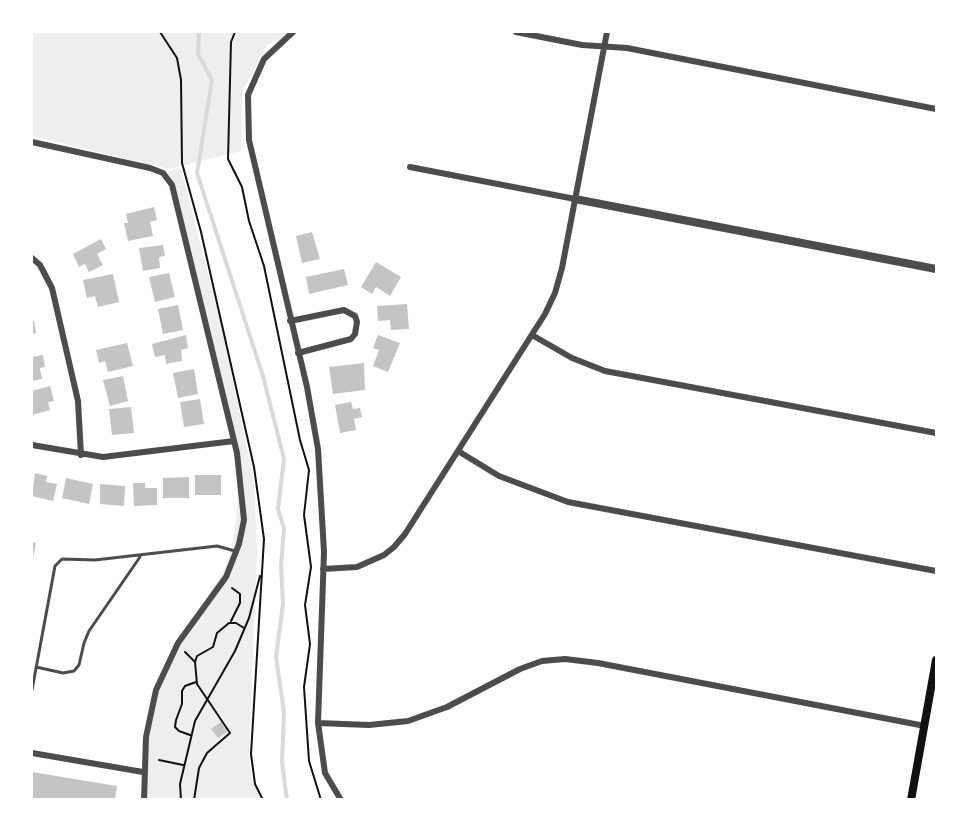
<!DOCTYPE html>
<style>
body{margin:0}
#map{position:relative;width:968px;height:831px;overflow:hidden;background:#fff;font-family:"PT Sans Narrow",sans-serif}
canvas{display:block}
.frame{position:absolute;inset:0;border:33px solid #fff;pointer-events:none}
</style>
<div id="map">
<canvas width="968" height="831"></canvas>
<div class="frame"></div>
</div>
<script>
const context = document.querySelector('canvas').getContext('2d');
context.lineJoin = 'round';
function fill(path, color) {
  context.fillStyle = color;
  context.fill(path, 'evenodd');
}
function poly(rows) {
  const path = new Path2D();
  for (const r of rows) {
    path.moveTo(r[0], r[1]);
    for (let i = 2; i < r.length; i += 2) path.lineTo(r[i], r[i + 1]);
  }
  return path;
}
function trace(path, color, width, dash) {
  context.strokeStyle = color;
  context.lineWidth = width;
  context.lineCap = dash ? 'butt' : 'round';
  context.setLineDash(dash || []);
  context.stroke(path);
}
fill(poly([
 [32,32,297,32,268,44,242,92,241,151,169,169,32,136],
 [181,169,222,328,254,481,257,551,249,751,252,780,262,799,142,800,146,737,165,668,225,568,233,543,238,502,235,442,166,171]
]), '#eee');
trace(poly([
 [199,32,198,54,212,80,197,173,263,376,284,459,278,509,284,528,281,566,283,604,276,657,284,712,282,762,287,800]
]), '#d9d9d9', 4);
fill(poly([
 [154,207,157,220,150,222,153,236,128,241,124,223,128,223,126,214],
 [312,232,320,259,302,263,296,236],
 [101,239,106,249,97,254,103,265,89,272,85,264,79,267,73,254],
 [163,245,165,256,159,257,160,268,143,271,139,248],
 [376,262,401,277,390,296,376,287,372,294,361,287],
 [344,269,348,285,309,294,306,277],
 [169,273,175,297,155,302,149,277],
 [113,274,119,302,98,307,95,296,87,298,83,280],
 [407,304,409,329,391,330,390,320,378,321,377,306],
 [178,305,183,330,163,334,158,309],
 [32,321,34,321,36,333,32,334],
 [186,335,188,348,181,350,182,361,166,364,165,355,155,357,152,344],
 [378,335,400,343,388,372,373,366,379,350,373,348],
 [127,343,133,366,108,372,105,361,99,363,96,350],
 [43,355,45,367,40,368,42,379,32,381,32,357],
 [364,363,365,390,333,394,329,367],
 [194,369,198,394,178,398,173,373],
 [123,376,128,401,110,406,103,380],
 [50,386,54,401,48,402,50,410,32,415,32,391],
 [200,399,204,424,184,427,180,402],
 [351,402,353,409,360,408,362,417,354,419,356,430,340,433,335,405],
 [131,407,134,433,112,435,109,409],
 [35,473,47,476,46,482,57,484,53,501,32,496],
 [195,475,221,475,221,495,195,495],
 [189,477,189,498,163,498,163,478],
 [66,478,93,484,89,504,62,498],
 [133,483,145,483,145,488,157,488,157,505,134,506],
 [100,484,125,486,124,506,100,504],
 [32,542,36,543,33,559,32,559],
 [221,722,227,732,218,738,211,729],
 [32,772,117,786,115,799,32,800]
]), '#c4c4c4');
trace(poly([
 [160,32,177,58,181,80,182,163,201,232,254,467,264,539,251,754,255,784,263,800],
 [235,32,231,42,228,159,242,187,249,221,264,266,300,440,309,470,304,515,311,567,305,605,310,644,304,687,309,761,321,800],
 [231,621,240,603,240,594,232,588],
 [185,652,194,661],
 [190,735,179,731,175,727,176,720,182,704,182,691,185,686,196,682],
 [159,760,183,765],
 [181,800,180,784,195,721,235,651,249,618,260,576],
 [194,800,199,768,207,753,230,733,197,684,195,662,197,656,213,647,217,633,229,623,236,623,244,628]
]), '#111', 2);
trace(poly([
 [36,667,63,673,74,671,79,665,84,643,89,631,140,557],
 [32,690,55,566,62,559,95,560,217,546,235,551]
]), '#4c4c4c', 3);
trace(poly([
 [293,32,264,59,248,95,249,140,307,387,318,449,324,552,318,723,325,773,341,800],
 [516,32,582,45,627,48,936,109],
 [32,142,150,168,163,173,172,185,237,453,244,520,239,544,226,577,178,643,156,690,146,737,144,800],
 [410,167,575,199],
 [32,258,40,265,52,288,78,401,81,455],
 [290,321,344,310,355,316,357,322,355,334,351,339,298,353],
 [532,335,572,358,605,371,936,433],
 [32,445,103,457,234,441],
 [458,451,499,476,568,502,936,571],
 [323,569,357,567,384,555,394,547,405,534,545,314,555,293,562,268,607,32],
 [318,723,369,725,408,721,447,707,520,669,542,661,565,659,598,663,925,726],
 [32,753,143,772]
]), '#4c4c4c', 6);
trace(poly([
 [575,199,936,269]
]), '#4c4c4c', 8);
trace(poly([
 [911,800,936,660]
]), '#111', 8);
</script>
